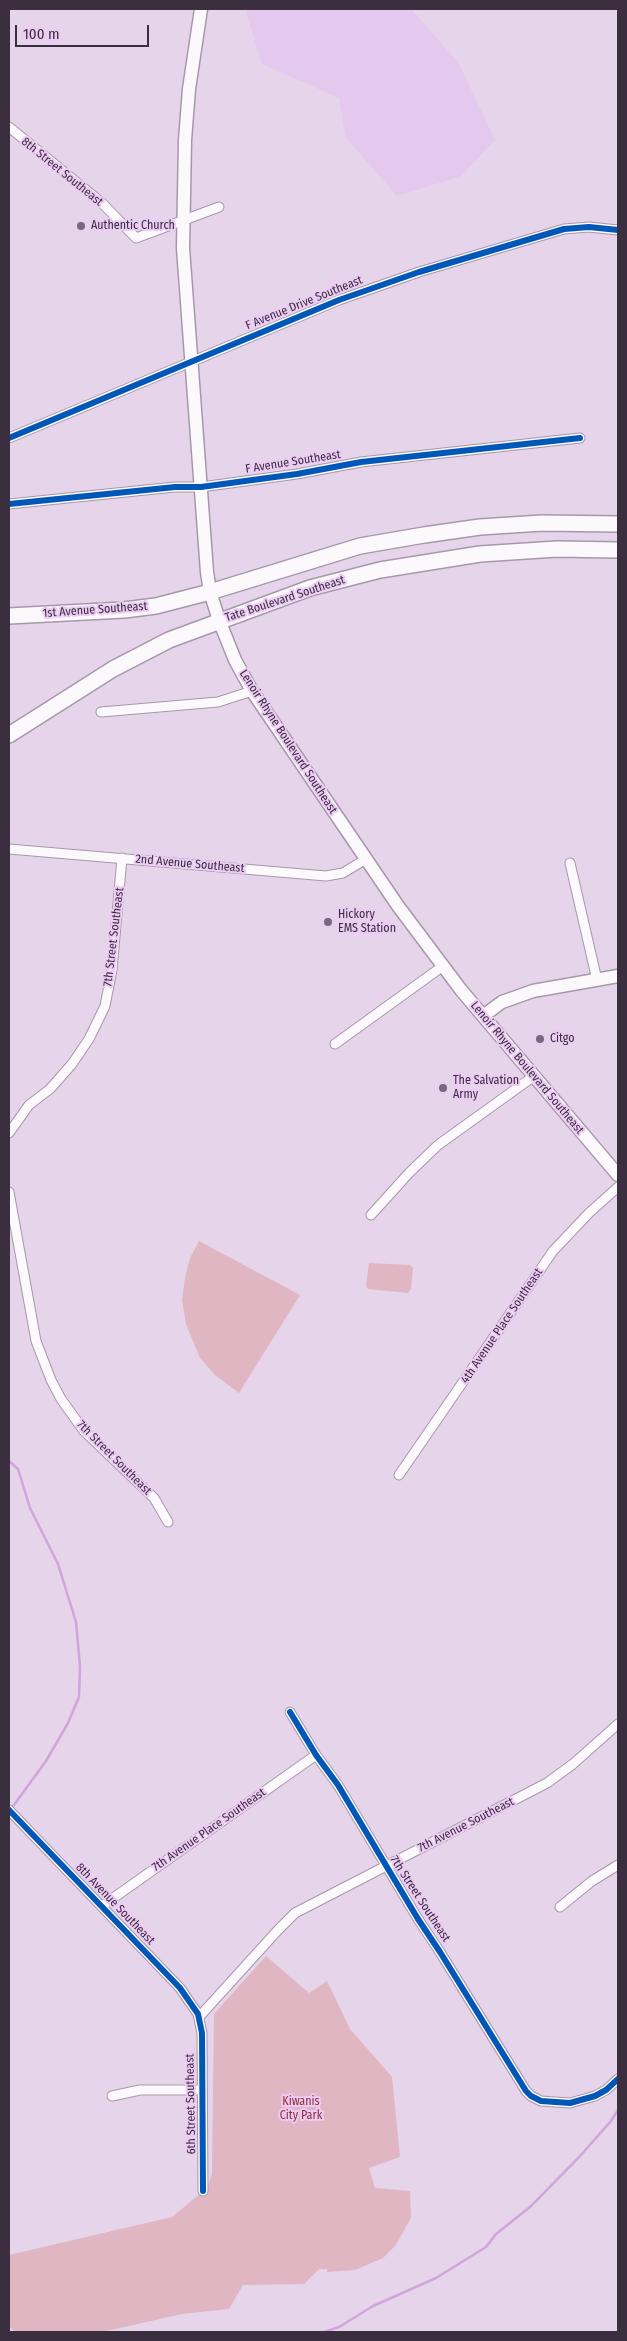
<!DOCTYPE html>
<style>
body{margin:0}
#map{position:relative;width:627px;height:2341px;overflow:hidden;background:#e6d4eb;font-family:"Fira Sans Condensed",sans-serif}
canvas{display:block}
.frame{position:absolute;inset:0;border:10px solid #3b2e3e;pointer-events:none}
.scale{position:absolute;left:15px;top:25px;width:134px;height:22px;box-sizing:border-box;border:2px solid #3b2e3e;border-top:0;padding-left:6px;font-size:15px;line-height:18px;white-space:nowrap;color:#3b2e3e;-webkit-text-stroke:4px #eccbf4;paint-order:stroke}
</style>
<div id="map">
<canvas width="627" height="2341"></canvas>
<div class="frame"></div>
<div class="scale">100 m</div>
</div>
<script>
const context = document.querySelector('canvas').getContext('2d');
context.lineJoin = 'round';
function fill(path, color) {
  context.fillStyle = color;
  context.fill(path, 'evenodd');
}
function poly(rows) {
  const path = new Path2D();
  for (const r of rows) {
    path.moveTo(r[0], r[1]);
    for (let i = 2; i < r.length; i += 2) path.lineTo(r[i], r[i + 1]);
  }
  return path;
}
function trace(path, color, width, dash) {
  context.strokeStyle = color;
  context.lineWidth = width;
  context.lineCap = dash ? 'butt' : 'round';
  context.setLineDash(dash || []);
  context.stroke(path);
}
function drawText(font, color, halo, rows, align = 'center') {
  context.font = font + ' "Fira Sans Condensed",sans-serif';
  context.lineWidth = 4;
  context.setLineDash([]);
  context.textBaseline = 'middle';
  context.strokeStyle = halo;
  context.fillStyle = color;
  for (const [text, x, y, turn = 0] of rows) {
    context.save();
    context.translate(x, y);
    context.rotate((+turn || 0) * Math.PI / 180);
    context.textAlign = isNaN(turn) ? turn : align;
    if (halo) context.strokeText(text, 0, 0);
    context.fillText(text, 0, 0);
    context.restore();
  }
}
fill(poly([
 [245,9,411,9,458,62,495,140,461,176,397,196,346,138,339,98,262,64]
]), '#e5c8ed');
fill(poly([
 [199,1241,300,1295,239,1393,215,1375,200,1358,186,1324,182,1300,185,1278,190,1258],
 [369,1263,410,1265,413,1268,411,1289,408,1293,368,1289,366,1286],
 [266,1956,309,1993,327,1981,350,2029,392,2077,400,2157,369,2168,375,2188,410,2191,411,2218,395,2246,383,2258,355,2270,327,2272,327,2269,319,2269,304,2284,243,2285,229,2309,182,2314,102,2332,15,2332,9,2326,9,2255,172,2217,208,2187,212,2173,214,2014]
]), '#dfb6c1');
trace(poly([
 [9,1461,18,1469,30,1508,58,1564,76,1622,80,1666,79,1697,68,1723,46,1761,11,1809],
 [324,2332,339,2327,373,2306,436,2278,486,2247,496,2234,530,2207,580,2156,611,2121,618,2110]
]), '#d0a5dc', 2.5);
const street = poly([
 [9,127,102,203,136,238,219,207],
 [9,438,339,300,419,272,564,229,589,227,618,230],
 [9,504,175,487,201,487,297,474,361,462,580,438],
 [101,712,218,702,252,691],
 [9,849,326,876,343,873,366,859],
 [570,863,597,980],
 [335,1044,443,966],
 [9,1133,29,1105,50,1089,72,1064,89,1039,105,1006,112,970,122,858],
 [9,1192,36,1341,51,1380,61,1399,84,1431,154,1498,168,1522],
 [371,1215,409,1173,438,1145,534,1076],
 [399,1475,553,1251,589,1213,618,1187],
 [290,1712,316,1755,338,1785,418,1919,440,1952,526,2091,531,2096,541,2101,570,2103,595,2096,606,2090,618,2079],
 [9,1810,180,1988,198,2014,202,2033,203,2191],
 [102,1906,316,1755],
 [560,1907,592,1881,618,1865],
 [199,2017,278,1930,295,1913,547,1783,573,1764,618,1724],
 [112,2096,140,2090,202,2090]
]);
const secondary = poly([
 [201,9,189,89,185,140,183,248,207,572,210,592,219,620,235,660,252,691,398,906,461,990,618,1175],
 [483,1016,502,1002,533,991,618,976]
]);
const primary = poly([
 [9,616,124,610,156,606,210,592,360,546,424,535,480,527,542,523,618,524],
 [9,735,113,669,169,640,310,588,380,570,480,554,557,549,618,550]
]);
trace(street, '#a698aa', 11);
trace(secondary, '#a698aa', 15);
trace(primary, '#a698aa', 18);
trace(street, '#fbf9fc', 9);
trace(secondary, '#fbf9fc', 12);
trace(primary, '#fbf9fc', 15);
trace(poly([
 [9,438,339,300,419,272,564,229,589,227,618,230],
 [9,504,175,487,201,487,297,474,361,462,580,438],
 [290,1712,316,1755,338,1785,418,1919,440,1952,526,2091,531,2096,541,2101,570,2103,595,2096,606,2090,618,2079],
 [9,1810,180,1988,198,2014,202,2033,203,2191]
]), '#0057b8', 6);
for (const [x, y, r, color] of [
 [81,226,5,"#77687b"],
 [328,922,5,"#77687b"],
 [540,1039,5,"#77687b"],
 [443,1088,5,"#77687b"]
]) {
  const dot = new Path2D();
  dot.arc(x, y, r, 0, 2 * Math.PI);
  context.fillStyle = color;
  context.fill(dot);
  trace(dot, '#eccbf4', 2);
}
drawText('12px', '#3b2e3e', '#eccbf4', [
 ["8th Street Southeast",62,172,39],
 ["F Avenue Drive Southeast",304,303,-22],
 ["F Avenue Southeast",293,462,-9],
 ["Tate Boulevard Southeast",285,599,-18],
 ["1st Avenue Southeast",95,610,-4],
 ["Lenoir Rhyne Boulevard Southeast",288,742,57],
 ["2nd Avenue Southeast",190,864,5],
 ["7th Street Southeast",114,937,-83],
 ["Lenoir Rhyne Boulevard Southeast",527,1068,50],
 ["4th Avenue Place Southeast",502,1326,-56],
 ["7th Street Southeast",114,1458,45],
 ["7th Avenue Southeast",466,1825,-27],
 ["7th Avenue Place Southeast",209,1830,-35],
 ["7th Street Southeast",420,1899,57],
 ["8th Avenue Southeast",115,1904,46],
 ["6th Street Southeast",191,2104,-91]
]);
drawText('12px', '#3b2e3e', '#eccbf4', [
 ["Authentic Church",91,226],
 ["Hickory",338,915],
 ["EMS Station",338,929],
 ["Citgo",550,1039],
 ["The Salvation",453,1081],
 ["Army",453,1095]
], 'left');
drawText('12px', '#972c37', '#eccbf4', [
 ["Kiwanis",301,2102],
 ["City Park",301,2116]
]);
</script>
